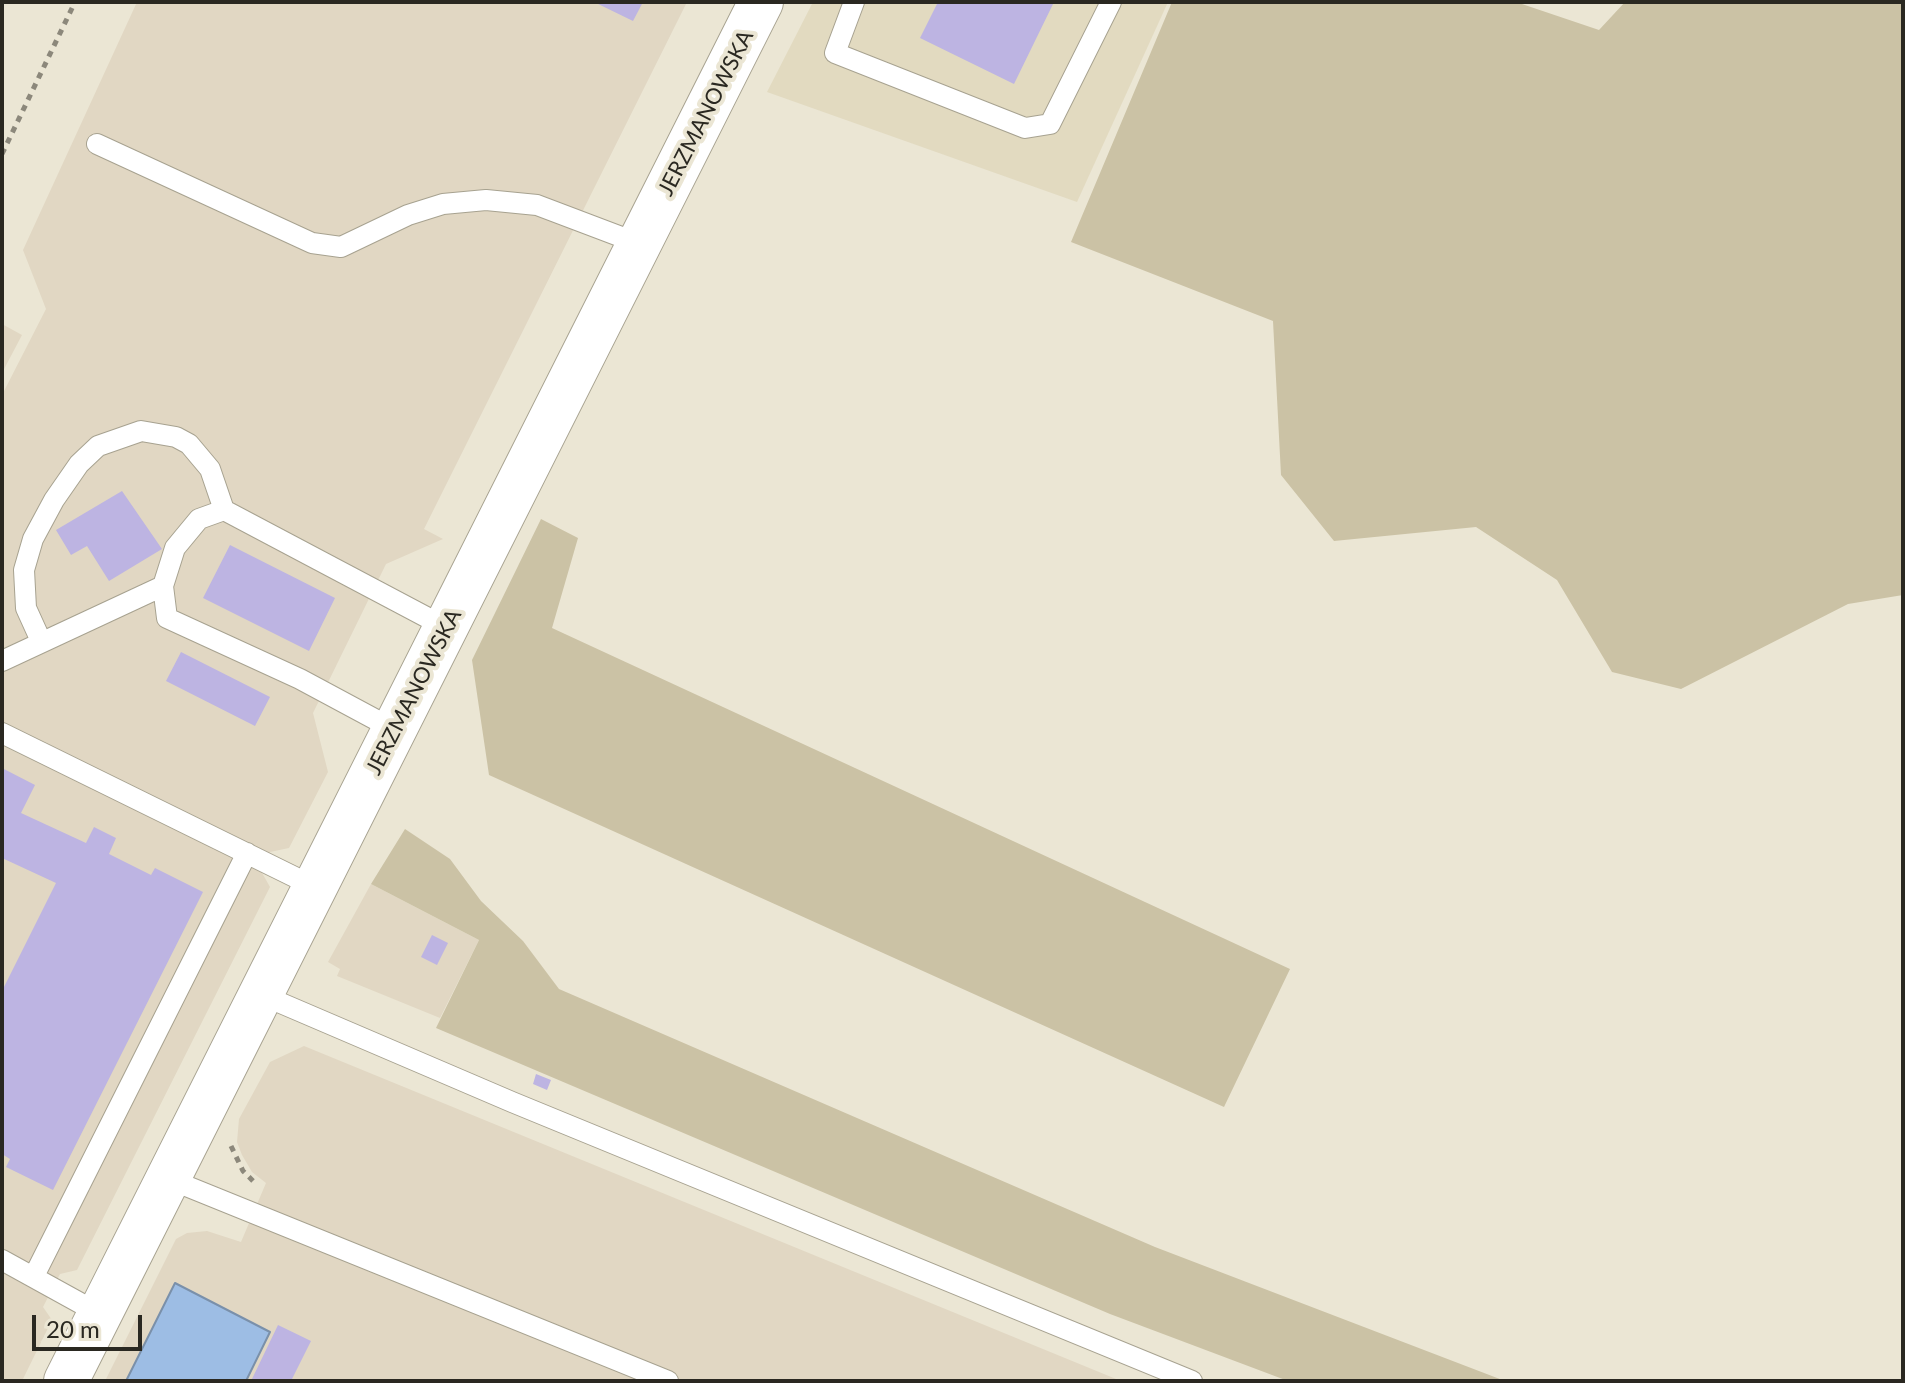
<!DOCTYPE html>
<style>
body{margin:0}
#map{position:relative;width:1905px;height:1383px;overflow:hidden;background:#ebe6d4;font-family:Lato,sans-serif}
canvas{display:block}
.frame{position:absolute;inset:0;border:4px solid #2a2821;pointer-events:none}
.scale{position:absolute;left:32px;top:1315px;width:110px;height:36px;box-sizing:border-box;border:4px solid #2a2821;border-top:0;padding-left:10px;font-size:24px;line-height:28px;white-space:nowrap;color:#2a2821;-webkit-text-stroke:6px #ebe6d4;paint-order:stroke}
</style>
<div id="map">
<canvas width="1905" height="1383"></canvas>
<div class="frame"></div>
<div class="scale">20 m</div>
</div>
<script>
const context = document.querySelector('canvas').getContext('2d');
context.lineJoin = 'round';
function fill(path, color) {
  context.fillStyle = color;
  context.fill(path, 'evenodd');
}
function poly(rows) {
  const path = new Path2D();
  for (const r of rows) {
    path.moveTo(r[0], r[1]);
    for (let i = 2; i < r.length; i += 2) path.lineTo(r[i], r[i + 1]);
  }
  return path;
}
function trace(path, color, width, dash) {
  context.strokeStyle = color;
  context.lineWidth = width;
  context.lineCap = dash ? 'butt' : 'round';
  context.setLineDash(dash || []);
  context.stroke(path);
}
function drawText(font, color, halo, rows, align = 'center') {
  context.font = font + ' Lato,sans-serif';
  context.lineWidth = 8;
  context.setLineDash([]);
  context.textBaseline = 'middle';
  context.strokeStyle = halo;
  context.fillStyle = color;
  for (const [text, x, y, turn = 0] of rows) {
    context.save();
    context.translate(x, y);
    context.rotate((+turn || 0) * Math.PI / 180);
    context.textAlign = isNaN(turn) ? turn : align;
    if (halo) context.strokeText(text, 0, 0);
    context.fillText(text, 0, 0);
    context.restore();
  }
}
fill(poly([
 [813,2,1168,2,1077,202,767,92]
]), '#e2dac0');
fill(poly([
 [137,2,687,2,424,529,443,539,386,564,313,713,328,772,289,848,270,852,261,871,270,887,77,1270,60,1274,43,1307,52,1320,22,1381,2,1381,2,395,46,309,23,250],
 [2,324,22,335,2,373],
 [371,884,479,940,440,1018,337,976,340,969,328,962],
 [304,1046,1121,1381,105,1381,176,1239,187,1233,207,1231,241,1242,266,1183,252,1172,242,1155,237,1142,239,1119,270,1062]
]), '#e1d7c3');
fill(poly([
 [1172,2,1516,2,1599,30,1625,2,1903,2,1903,595,1848,604,1681,689,1612,672,1557,580,1476,527,1334,541,1281,475,1273,321,1071,242],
 [541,519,578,538,552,628,1290,969,1224,1107,489,775,472,660],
 [405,829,450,859,481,901,523,941,559,989,1155,1247,1505,1381,1288,1381,1110,1314,436,1028,479,940,371,884]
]), '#cbc2a5');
const water = poly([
 [175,1283,270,1332,246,1381,126,1381,175,1283]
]);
fill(water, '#9dbde4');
trace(water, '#7a90aa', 2);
fill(poly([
 [594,2,643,2,633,21],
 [938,2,1054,2,1014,84,920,38],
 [122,491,162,549,109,581,87,546,71,555,56,530],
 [230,545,335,598,309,651,203,598],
 [181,652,270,697,255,726,166,681],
 [2,768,35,785,21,813,86,843,94,827,116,838,109,854,151,875,155,868,203,892,53,1190,6,1167,10,1159,2,1154,2,991,56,883,2,858],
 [432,935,448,943,437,965,421,957],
 [536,1074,551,1080,547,1090,533,1084],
 [278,1325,311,1341,291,1381,251,1381]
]), '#bdb4e2');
const service = poly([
 [854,2,835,53,1025,128,1050,124,1111,2],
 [97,144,312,243,341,247,408,215,443,204,486,200,537,205,640,244],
 [41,641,26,608,24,570,33,539,54,500,79,464,98,446,141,431,176,437,189,444,210,469,224,510],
 [2,661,163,586],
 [395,730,300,679,167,618,163,586,175,548,199,519,224,510,447,628],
 [2,733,315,887],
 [262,995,512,1102,1192,1381],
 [169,1179,668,1381],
 [2,1260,100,1314],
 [34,1276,247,853]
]);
const tertiary = poly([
 [66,1381,761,2]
]);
trace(service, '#a7a290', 22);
trace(tertiary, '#a7a290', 46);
trace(poly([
 [2,154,75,2],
 [231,1146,243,1171,253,1181]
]), '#8c887b', 5, [6, 6]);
trace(service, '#fff', 20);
trace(tertiary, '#fff', 44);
drawText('22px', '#2a2821', '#ebe6d4', [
 ["JERZMANOWSKA",706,113,-63],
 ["JERZMANOWSKA",414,692,-63]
]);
</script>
